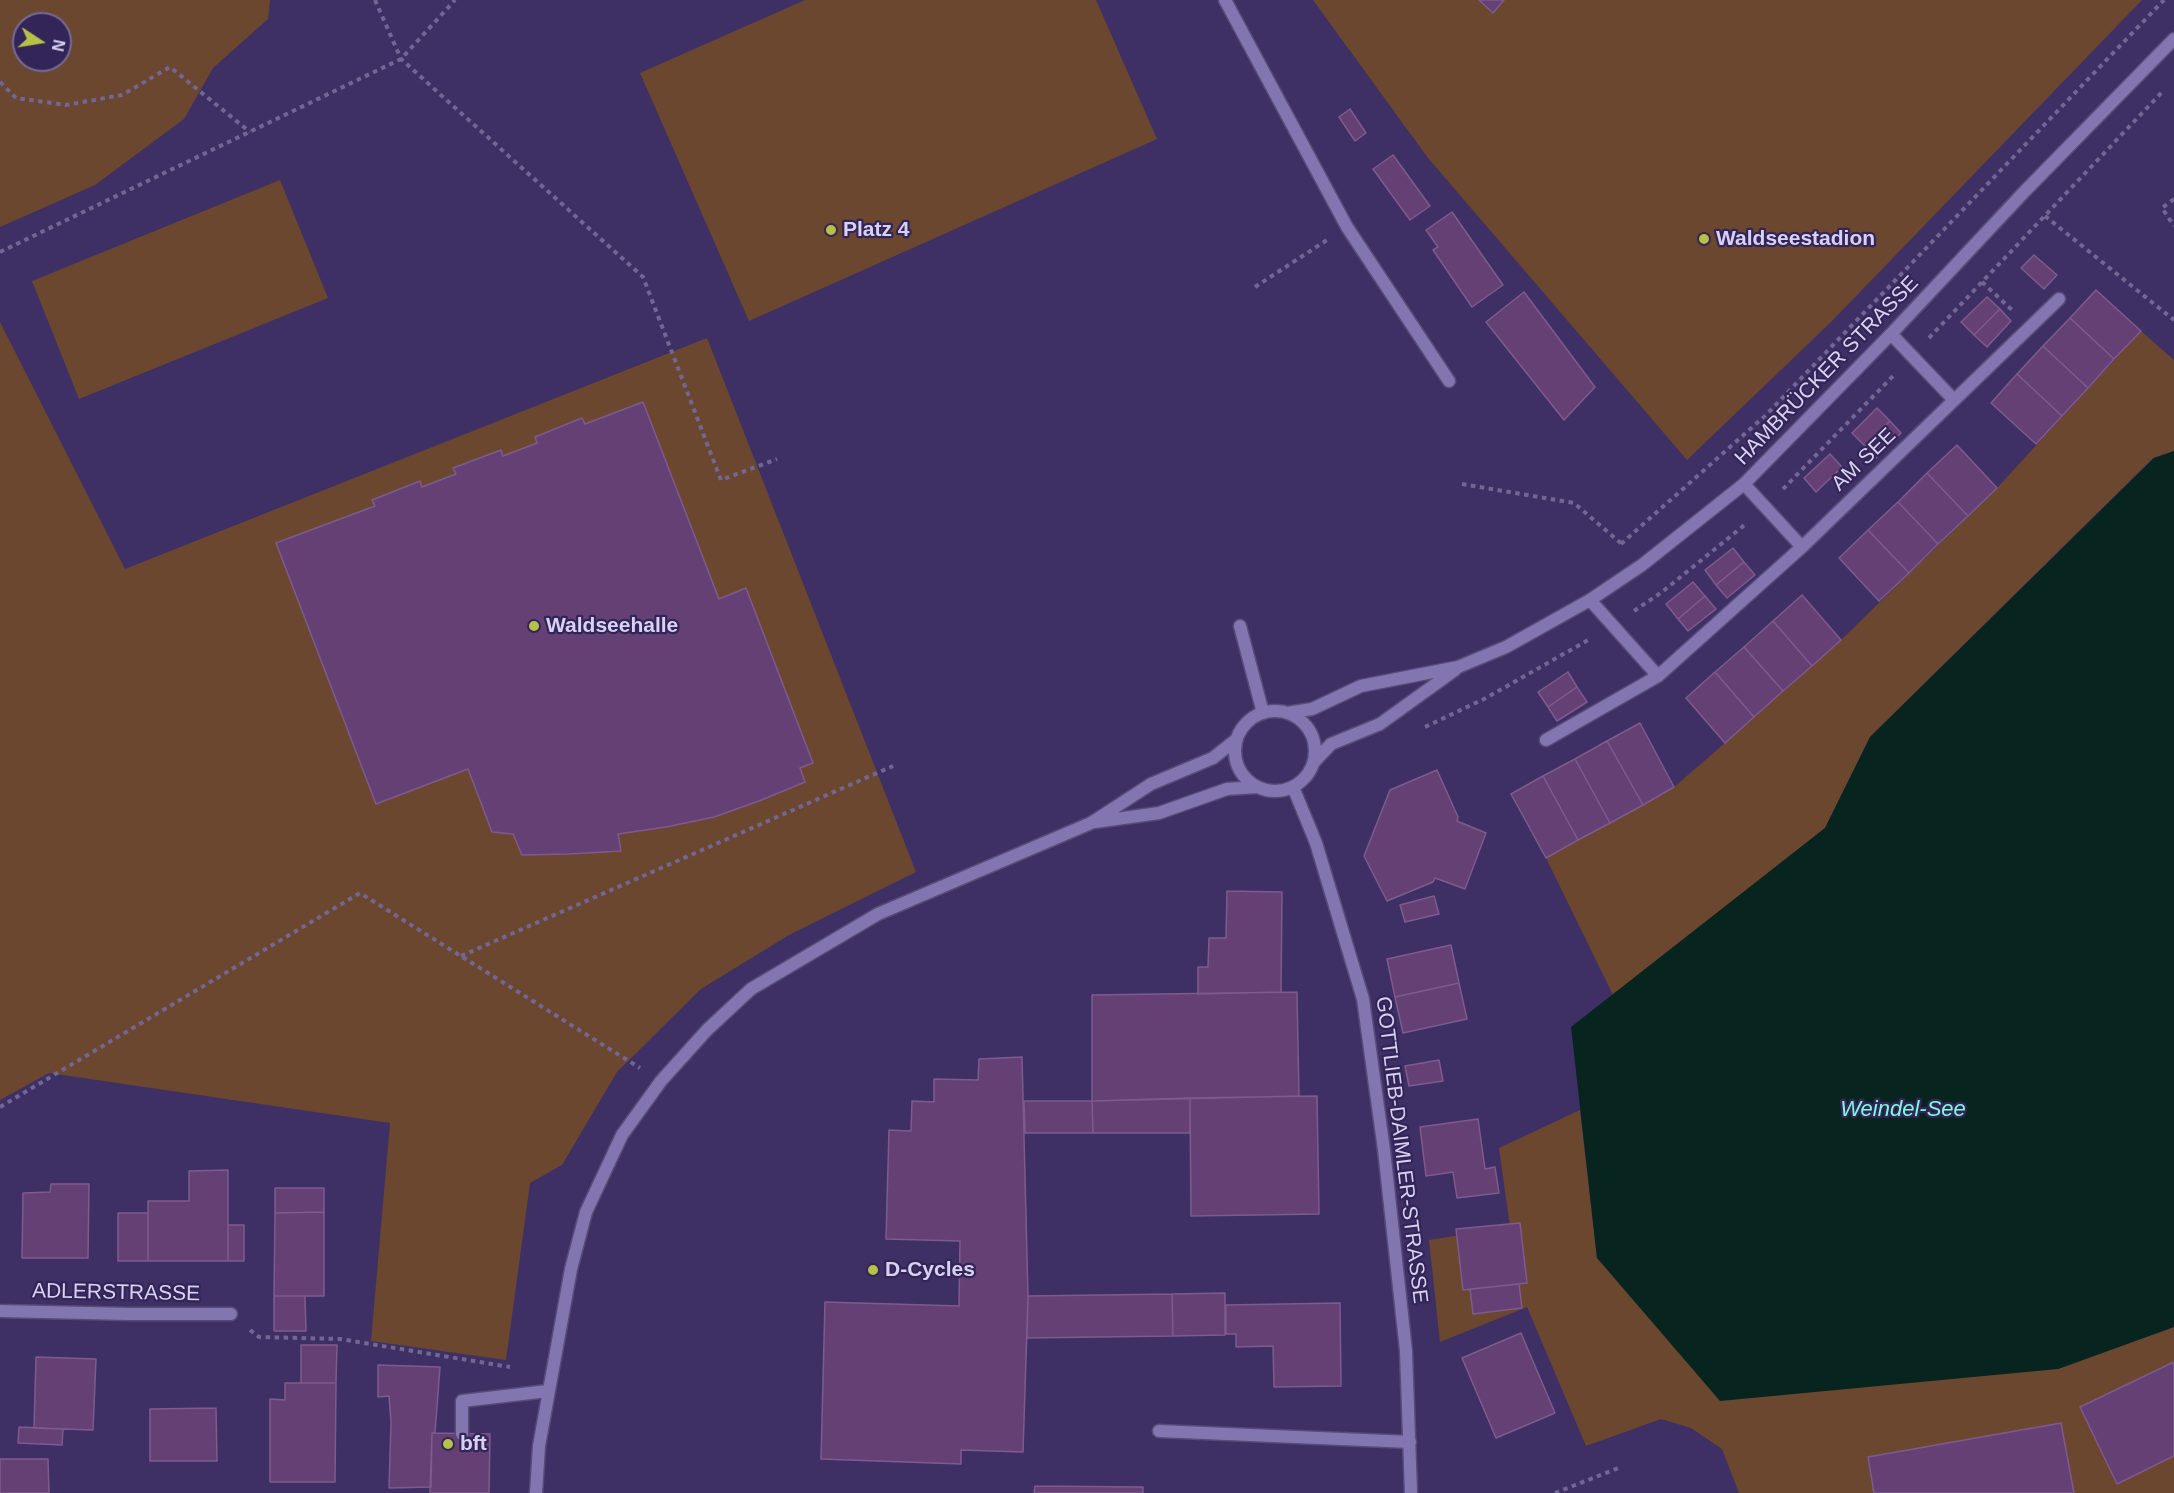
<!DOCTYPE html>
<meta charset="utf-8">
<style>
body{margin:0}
#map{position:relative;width:2174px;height:1493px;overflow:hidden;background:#3e3064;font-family:Arial,sans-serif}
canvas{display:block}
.north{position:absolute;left:12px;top:12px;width:60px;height:60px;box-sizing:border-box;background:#342559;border:2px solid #766a96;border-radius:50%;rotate:102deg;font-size:16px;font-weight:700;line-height:24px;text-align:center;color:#d8d2f2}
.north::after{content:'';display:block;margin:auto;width:21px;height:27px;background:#b6c148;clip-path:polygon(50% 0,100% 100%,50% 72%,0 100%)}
</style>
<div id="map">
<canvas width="2174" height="1493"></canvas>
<div class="north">N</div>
</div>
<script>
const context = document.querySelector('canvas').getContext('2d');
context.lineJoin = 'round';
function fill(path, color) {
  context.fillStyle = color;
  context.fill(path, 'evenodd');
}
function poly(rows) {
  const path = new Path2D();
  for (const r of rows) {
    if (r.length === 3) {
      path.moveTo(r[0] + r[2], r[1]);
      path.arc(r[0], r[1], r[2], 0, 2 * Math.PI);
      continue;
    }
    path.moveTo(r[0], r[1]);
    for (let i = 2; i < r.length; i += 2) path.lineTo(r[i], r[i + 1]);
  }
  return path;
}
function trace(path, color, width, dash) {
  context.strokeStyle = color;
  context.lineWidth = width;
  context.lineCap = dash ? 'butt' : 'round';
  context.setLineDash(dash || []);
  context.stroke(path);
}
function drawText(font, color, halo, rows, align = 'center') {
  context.font = font + ' Arial,sans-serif';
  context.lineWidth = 4.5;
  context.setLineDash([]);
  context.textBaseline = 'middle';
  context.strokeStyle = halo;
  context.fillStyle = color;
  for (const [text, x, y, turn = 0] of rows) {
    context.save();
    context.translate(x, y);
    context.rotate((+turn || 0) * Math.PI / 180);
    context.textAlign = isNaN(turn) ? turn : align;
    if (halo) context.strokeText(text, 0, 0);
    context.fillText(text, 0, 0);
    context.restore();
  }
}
fill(poly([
 [0,0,270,0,268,19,213,68,184,119,95,185,0,227],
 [24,24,60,24,60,60,24,60],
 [805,0,1096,0,1157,139,749,321,640,73],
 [1313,0,2142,0,1832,321,1687,460,1428,158],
 [280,180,328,298,79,399,32,281],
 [0,322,125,569,707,338,916,872,789,935,701,989,617,1072,562,1165,530,1183,506,1360,371,1341,390,1123,49,1073,0,1100],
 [2141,331,2174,360,2174,451,2153,458,1870,737,1825,828,1613,995,1546,858,1674,787,1725,743,1841,640,1997,488],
 [1580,1110,1597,1258,2058,1369,2174,1327,2174,1493,1739,1493,1722,1449,1691,1428,1661,1419,1586,1446,1527,1307,1440,1342,1429,1240,1510,1227,1499,1148]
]), '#6b4730');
fill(poly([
 [2174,451,2174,1327,2058,1369,1720,1401,1597,1258,1571,1027,1825,828,1870,737,2154,458]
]), '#07251e');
const building = poly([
 [1479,0,1504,0,1493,13,1479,0],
 [1350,109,1366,133,1355,141,1339,117,1350,109],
 [1393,155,1430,206,1410,220,1373,169,1393,155],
 [1452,212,1503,285,1472,307,1433,250,1438,247,1426,230,1452,212],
 [2034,255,2057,275,2044,289,2021,268,2034,255],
 [2096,290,2141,331,2114,359,2070,318,2096,290],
 [1524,292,1595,387,1564,420,1486,322,1524,292],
 [1987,297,2000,309,1974,335,1961,322,1987,297],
 [2000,309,2011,321,1987,347,1974,335,2000,309],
 [2070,318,2114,359,2088,388,2043,346,2070,318],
 [2043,346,2088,388,2062,416,2017,374,2043,346],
 [2017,374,2062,416,2036,444,1991,403,2017,374],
 [643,402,719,599,746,588,813,763,800,768,805,782,759,801,714,817,666,827,618,834,621,851,569,854,522,855,513,834,492,832,468,769,376,804,276,543,375,506,372,500,420,481,422,487,456,474,453,468,501,450,503,456,537,443,535,437,582,418,585,424,643,402],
 [1877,408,1890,421,1865,446,1852,433,1877,408],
 [1890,421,1901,433,1876,458,1865,446,1890,421],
 [1957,445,1997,488,1968,516,1927,473,1957,445],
 [1830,454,1842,467,1816,492,1804,478,1830,454],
 [1927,473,1968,516,1938,544,1898,502,1927,473],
 [1898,502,1938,544,1909,573,1868,530,1898,502],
 [1868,530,1909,573,1879,601,1839,558,1868,530],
 [1733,548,1744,562,1716,585,1705,570,1733,548],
 [1744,562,1755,575,1727,598,1716,585,1744,562],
 [1693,582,1705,596,1678,619,1666,604,1693,582],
 [1802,595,1841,640,1812,666,1773,621,1802,595],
 [1705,596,1716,609,1688,631,1678,619,1705,596],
 [1773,621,1812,666,1783,691,1744,647,1773,621],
 [1744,647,1783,691,1754,717,1715,672,1744,647],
 [1568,672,1577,687,1548,707,1538,692,1568,672],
 [1715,672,1754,717,1725,743,1686,698,1715,672],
 [1577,687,1587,702,1557,721,1548,707,1577,687],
 [1640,723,1674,787,1643,805,1607,741,1640,723],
 [1607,741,1643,805,1610,823,1575,759,1607,741],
 [1575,759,1610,823,1578,840,1543,776,1575,759],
 [1437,770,1458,817,1457,821,1486,833,1465,889,1435,878,1433,882,1387,901,1364,856,1390,790,1437,770],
 [1543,776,1578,840,1546,858,1511,794,1543,776],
 [1227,891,1282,892,1281,992,1198,994,1198,967,1208,967,1209,938,1226,938,1227,891],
 [1434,896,1439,914,1405,922,1400,905,1434,896],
 [1451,945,1459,983,1395,997,1387,959,1451,945],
 [1459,983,1467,1019,1403,1033,1395,997,1459,983],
 [1297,992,1299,1096,1092,1101,1092,995,1297,992],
 [1022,1057,1028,1296,1023,1452,961,1450,961,1464,821,1459,825,1302,959,1306,960,1241,886,1239,889,1130,911,1131,912,1101,934,1102,934,1079,978,1080,979,1059,1022,1057],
 [1439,1060,1443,1081,1409,1086,1405,1066,1439,1060],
 [1317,1096,1319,1214,1191,1216,1190,1098,1317,1096],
 [1190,1098,1190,1133,1093,1133,1092,1101,1190,1098],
 [1024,1101,1092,1101,1093,1133,1025,1133,1024,1101],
 [1478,1119,1485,1169,1495,1167,1499,1193,1457,1198,1453,1172,1426,1176,1420,1127,1478,1119],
 [228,1170,228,1261,148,1261,148,1201,189,1201,189,1171,228,1170],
 [51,1184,89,1184,88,1258,22,1258,23,1193,50,1192,51,1184],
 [275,1188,324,1188,324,1212,275,1213,275,1188],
 [324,1212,324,1296,274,1296,275,1213,324,1212],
 [118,1213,148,1213,148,1261,118,1261,118,1213],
 [1520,1223,1527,1283,1463,1290,1456,1229,1520,1223],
 [228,1225,244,1225,244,1261,228,1261,228,1225],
 [1519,1284,1522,1308,1473,1314,1470,1289,1519,1284],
 [1225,1293,1225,1335,1173,1336,1172,1294,1225,1293],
 [1172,1294,1173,1336,1027,1338,1028,1296,1172,1294],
 [274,1296,305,1296,306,1331,274,1331,274,1296],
 [1340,1303,1341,1386,1274,1387,1273,1346,1236,1347,1236,1334,1226,1334,1226,1305,1340,1303],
 [1521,1333,1555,1413,1496,1438,1462,1358,1521,1333],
 [301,1345,337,1345,336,1383,301,1383,301,1345],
 [36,1357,96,1359,93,1430,34,1428,36,1357],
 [2174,1362,2174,1456,2117,1484,2080,1407,2174,1362],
 [378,1365,440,1367,435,1433,432,1433,431,1487,389,1488,391,1422,389,1396,378,1397,378,1365],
 [285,1383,336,1383,335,1482,270,1482,270,1399,285,1400,285,1383],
 [216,1408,217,1461,150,1461,150,1409,216,1408],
 [2061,1423,2074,1493,1874,1493,1868,1457,2061,1423],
 [19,1427,63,1429,62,1445,18,1443,19,1427],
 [432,1433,490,1434,489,1493,430,1493,432,1433],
 [0,1459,48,1459,49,1493,0,1493,0,1459],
 [1035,1486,1143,1487,1143,1493,1034,1493,1035,1486]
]);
fill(building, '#644075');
trace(building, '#7e5b8f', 1.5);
const service = poly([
 [1225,0,1347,227,1449,381],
 [1240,626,1263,713],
 [1159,1431,1410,1442],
 [462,1434,462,1401,548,1391]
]);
const minor = poly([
 [1891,334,1954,400],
 [1744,484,1802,547],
 [1590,600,1658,676],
 [1546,740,1658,676,1802,547,2059,299],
 [1293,787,1316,843,1363,999,1384,1150,1406,1351,1411,1493],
 [0,1311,130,1314,231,1314]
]);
const tertiary = poly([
 [1275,751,40],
 [1287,713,1312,709,1361,686,1458,667,1506,647,1590,600,1642,565,1744,484,1891,334,2025,191,2174,39],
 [1313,763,1331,744,1380,724,1455,670],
 [1095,822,1159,813,1227,789,1258,787],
 [536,1493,539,1446,571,1269,586,1212,622,1135,661,1081,707,1030,751,989,878,914,1091,823,1151,784,1213,758,1237,739]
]);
trace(service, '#584b78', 15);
trace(minor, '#584b78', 15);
trace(tertiary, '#584b78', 15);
trace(poly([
 [375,0,401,59,643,277,721,480,777,459],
 [0,82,16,98,66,105,122,95,170,67,250,132],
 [2174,199,2162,208,2174,226],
 [2045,216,2174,320],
 [0,252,401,59,455,0],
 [1982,282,2012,310],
 [1255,287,1327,240],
 [1929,338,2163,91],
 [1462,484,1574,503,1623,545],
 [1783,489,1895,374],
 [1621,544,1766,415,2164,0],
 [1634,611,1662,592,1747,523],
 [1425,727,1486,698,1590,639],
 [461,956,893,766],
 [0,1107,360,893,640,1068],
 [250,1330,259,1337,340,1339,510,1367],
 [1555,1493,1621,1467]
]), '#726794', 4, [4.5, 4.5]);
trace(service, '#8375b0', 12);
trace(minor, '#8375b0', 12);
trace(tertiary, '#8375b0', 12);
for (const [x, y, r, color] of [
 [831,230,6,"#b6c148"],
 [1704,239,6,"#b6c148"],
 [534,626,6,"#b6c148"],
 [873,1270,6,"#b6c148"],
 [448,1444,6,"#b6c148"]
]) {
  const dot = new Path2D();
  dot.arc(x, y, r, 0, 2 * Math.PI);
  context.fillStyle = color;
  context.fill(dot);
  trace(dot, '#342559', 2);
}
drawText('bold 21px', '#d8d2f2', '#342559', [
 ["Platz 4",843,230],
 ["Waldseestadion",1716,239],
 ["Waldseehalle",546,626],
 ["D-Cycles",885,1270],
 ["bft",460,1444]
], 'left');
drawText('21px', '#d8d2f2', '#342559', [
 ["HAMBRÜCKER STRASSE",1827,371,-46],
 ["AM SEE",1864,460,-44],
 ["GOTTLIEB-DAIMLER-STRASSE",1401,1150,83],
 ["ADLERSTRASSE",116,1293,1]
]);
drawText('italic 22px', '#7cfcdb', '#342559', [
 ["Weindel-See",1903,1110]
]);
</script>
